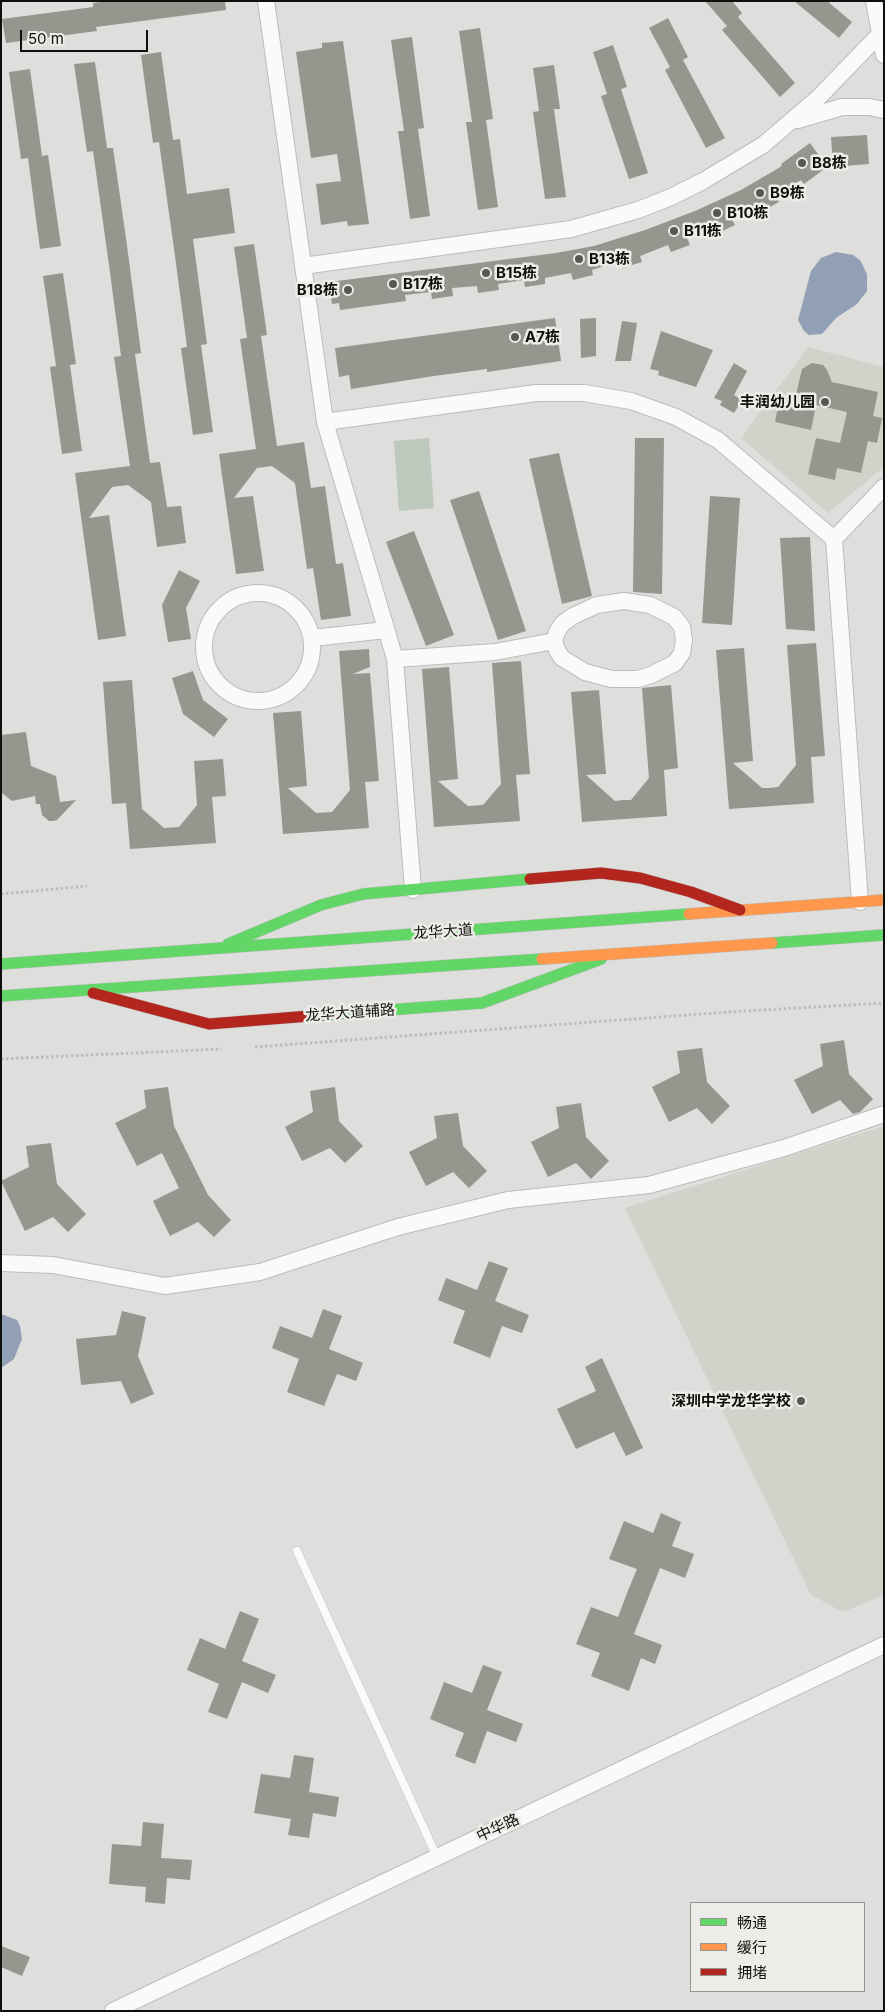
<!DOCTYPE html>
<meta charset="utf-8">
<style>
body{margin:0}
#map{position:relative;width:885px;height:2012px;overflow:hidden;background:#dededc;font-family:Inter,"Noto Sans SC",sans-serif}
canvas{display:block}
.frame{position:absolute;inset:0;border:2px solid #0f0f0d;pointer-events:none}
.legend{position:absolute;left:690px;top:1902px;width:175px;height:90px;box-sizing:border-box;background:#edece8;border:1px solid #949490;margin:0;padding:6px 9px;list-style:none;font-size:15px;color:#0f0f0d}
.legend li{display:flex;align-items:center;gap:10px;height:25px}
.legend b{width:25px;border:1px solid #949490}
.scale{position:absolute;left:20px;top:30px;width:128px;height:22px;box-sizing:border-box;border:2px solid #0f0f0d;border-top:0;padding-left:6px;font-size:15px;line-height:18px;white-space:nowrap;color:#0f0f0d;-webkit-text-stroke:4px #edece8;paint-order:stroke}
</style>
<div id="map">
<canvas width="885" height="2012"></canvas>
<div class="frame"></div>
<ul class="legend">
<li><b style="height:6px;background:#63d668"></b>畅通</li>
<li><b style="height:6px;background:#ff974d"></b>缓行</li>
<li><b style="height:6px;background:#b3261e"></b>拥堵</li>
</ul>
<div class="scale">50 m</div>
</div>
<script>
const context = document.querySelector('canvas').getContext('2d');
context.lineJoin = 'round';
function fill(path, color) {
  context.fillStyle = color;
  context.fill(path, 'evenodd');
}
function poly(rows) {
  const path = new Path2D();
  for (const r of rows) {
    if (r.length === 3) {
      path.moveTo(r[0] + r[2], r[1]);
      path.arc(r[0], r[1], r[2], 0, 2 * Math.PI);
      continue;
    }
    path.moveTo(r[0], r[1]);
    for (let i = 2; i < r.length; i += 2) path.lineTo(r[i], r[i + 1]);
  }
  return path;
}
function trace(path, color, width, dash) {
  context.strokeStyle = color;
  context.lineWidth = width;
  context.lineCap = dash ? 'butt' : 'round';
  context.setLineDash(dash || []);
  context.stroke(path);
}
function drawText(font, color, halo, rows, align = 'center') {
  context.font = font + ' Inter,"Noto Sans SC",sans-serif';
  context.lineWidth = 5;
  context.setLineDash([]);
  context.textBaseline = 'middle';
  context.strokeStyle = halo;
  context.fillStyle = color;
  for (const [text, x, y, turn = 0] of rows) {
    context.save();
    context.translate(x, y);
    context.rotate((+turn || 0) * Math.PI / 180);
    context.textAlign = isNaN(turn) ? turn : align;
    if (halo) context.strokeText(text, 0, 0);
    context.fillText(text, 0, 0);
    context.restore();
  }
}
fill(poly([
 [808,347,884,367,884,467,828,513,741,438],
 [884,1126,884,1595,843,1612,811,1595,625,1208]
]), '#d3d2ca');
fill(poly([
 [429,438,434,508,399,511,394,441]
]), '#bdc9bc');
fill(poly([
 [836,252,853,255,860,260,867,274,867,291,857,304,836,318,822,334,809,335,804,331,798,320,811,271,821,258],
 [1,1314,17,1320,20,1326,22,1339,14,1359,1,1368]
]), '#91a0b4');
fill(poly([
 [107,1,225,1,226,10,96,27,97,31,6,43,2,19,93,7,93,3],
 [705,1,732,1,742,13,738,17,795,83,780,97,722,30,727,26],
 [794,1,827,1,852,22,839,38],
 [668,18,688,57,683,60,725,138,706,148,665,70,670,67,649,28],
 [480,28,493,119,486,120,498,207,478,210,466,122,472,122,459,31],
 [412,37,424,128,418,129,430,216,410,219,398,131,404,131,391,40],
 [343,41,369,224,348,226,347,221,321,225,316,184,341,181,337,154,311,158,296,52,322,48,322,43],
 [613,45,627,87,621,89,648,173,629,179,601,96,607,94,593,52],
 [161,52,173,140,180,139,187,194,229,188,235,233,193,239,207,344,201,345,213,432,193,435,181,348,187,347,175,256,159,142,153,143,141,55],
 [95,62,107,148,113,148,126,238,141,353,135,354,150,463,160,462,167,507,181,506,186,543,157,547,151,502,128,485,112,487,89,518,109,515,126,636,98,640,75,473,130,466,114,357,121,356,109,265,93,151,87,152,74,64],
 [554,65,560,109,554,109,566,197,545,199,533,112,539,111,533,68],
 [30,69,42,156,48,155,61,246,40,249,28,158,21,159,9,72],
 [867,135,869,164,833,167,831,137],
 [810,143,827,167,804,184,801,180,775,195,779,202,761,212,758,206,732,220,735,225,716,234,713,228,687,238,690,245,671,252,668,245,640,256,642,262,622,268,620,261,592,270,593,275,573,280,571,273,545,278,545,284,525,287,524,280,498,284,499,290,478,293,477,286,452,288,453,296,432,299,431,292,405,295,406,301,340,310,339,303,332,304,329,282,556,253,594,246,645,230,695,211,741,190,782,166,781,164],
 [254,244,267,335,261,336,277,446,304,442,311,488,325,486,336,564,343,563,351,616,321,620,313,568,307,569,295,483,272,466,257,468,234,498,253,496,264,571,236,574,219,454,256,449,240,339,247,338,234,247],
 [63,273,76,364,70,365,82,451,62,454,50,367,56,366,43,276],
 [555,318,561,361,487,372,487,369,434,376,351,389,349,375,339,377,335,348],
 [596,318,596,356,581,358,580,319],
 [622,321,637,323,631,361,615,361],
 [661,331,713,350,696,387,658,375,659,371,650,369],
 [734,363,747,371,734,395,742,400,734,413,720,405,722,401,714,398],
 [812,363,823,365,827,370,832,382,878,392,873,416,882,418,877,443,868,441,861,473,837,468,835,480,808,474,816,438,840,443,847,412,816,405,811,430,775,422,780,395,795,399,802,369],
 [635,438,664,438,662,594,633,592],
 [559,453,592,596,562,604,529,459],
 [479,491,526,631,498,640,450,500],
 [710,496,740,498,732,625,702,623],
 [414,531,454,635,426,646,386,542],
 [810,537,815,631,786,629,780,538],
 [179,570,200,581,186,608,191,639,168,642,162,605],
 [816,643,825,756,811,757,814,803,729,809,716,650,744,648,753,761,733,763,762,788,770,788,778,787,796,765,787,645],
 [369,649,370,667,353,674,370,673,379,781,365,782,369,828,283,834,273,713,301,711,307,786,288,788,316,813,332,812,350,790,339,651],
 [521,661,530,774,516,775,520,821,434,827,422,669,449,667,458,779,438,781,468,806,483,805,501,784,492,663],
 [193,671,203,700,228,719,214,737,183,714,172,678],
 [132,680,142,809,164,828,179,827,197,805,194,761,223,759,226,796,212,797,216,843,130,849,126,803,112,804,103,682],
 [671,685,678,768,664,770,667,816,582,822,571,692,599,690,606,774,586,775,615,801,623,800,631,800,649,778,642,688],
 [26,732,31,766,56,776,60,802,76,800,57,820,53,821,49,821,42,815,40,804,36,804,35,796,12,801,2,793,1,735],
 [844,1040,849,1074,873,1099,860,1112,853,1114,840,1100,812,1114,794,1080,823,1066,820,1044],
 [702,1048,707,1082,730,1106,712,1124,697,1108,669,1122,652,1087,680,1073,677,1051],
 [168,1087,174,1126,208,1195,231,1220,214,1237,198,1222,170,1236,153,1201,179,1188,162,1153,137,1166,115,1123,146,1108,144,1090],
 [335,1087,339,1121,363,1146,345,1163,330,1148,302,1161,285,1127,313,1112,310,1091],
 [581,1103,586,1137,609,1161,591,1179,576,1163,548,1177,531,1142,559,1128,556,1107],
 [458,1113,463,1146,487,1171,469,1188,453,1172,426,1186,409,1152,437,1138,434,1116],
 [51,1143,57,1184,86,1214,68,1232,53,1217,25,1231,1,1181,29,1167,26,1146],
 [489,1261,508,1268,495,1301,529,1315,522,1333,502,1326,490,1358,453,1343,465,1311,438,1300,446,1278,477,1290],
 [323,1309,342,1316,329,1349,363,1363,356,1381,337,1374,324,1406,287,1392,299,1359,272,1348,280,1326,312,1338],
 [122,1311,146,1317,138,1356,154,1394,131,1404,121,1381,81,1385,76,1339,116,1335],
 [602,1358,643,1448,626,1456,614,1432,576,1449,557,1409,596,1391,585,1367],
 [661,1513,681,1522,672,1546,694,1554,685,1578,660,1568,634,1634,662,1645,655,1664,641,1658,629,1691,591,1676,600,1653,576,1644,591,1607,618,1617,627,1593,637,1569,609,1559,624,1521,653,1533],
 [240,1611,259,1619,242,1661,276,1675,268,1693,242,1682,227,1719,208,1712,219,1684,187,1670,200,1638,225,1649],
 [483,1665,502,1672,487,1710,523,1724,516,1742,487,1731,475,1764,455,1756,464,1733,430,1719,444,1682,472,1693],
 [294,1755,314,1758,309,1792,339,1797,336,1817,313,1813,309,1838,288,1835,291,1819,254,1813,261,1774,290,1778],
 [143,1822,164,1824,161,1858,192,1860,190,1880,167,1878,165,1904,145,1902,146,1887,109,1884,112,1844,141,1846],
 [1,1946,30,1957,22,1976,1,1967]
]), '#96958e');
const lane = poly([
 [297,1551,437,1857]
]);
const street = poly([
 [266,1,325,422,395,659,413,890],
 [874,1,884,55],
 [798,120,842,107,869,107,884,110],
 [303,266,571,229,638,210,671,197,703,181,763,145,818,98,878,36],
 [325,422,536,393,584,393,631,401,676,417,718,440,834,539,860,902],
 [834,539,884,487],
 [258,647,54],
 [624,601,650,605,674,617,682,627,684,640,682,653,675,663,651,675,638,679,611,679,585,672,562,658,557,650,554,641,557,632,562,624,573,616,597,605,624,601],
 [312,638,386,630],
 [395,659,495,652,554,641],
 [1,1263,53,1265,165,1286,260,1272,398,1227,508,1200,649,1185,784,1148,884,1114],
 [113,2011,884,1645]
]);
const fast = poly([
 [772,943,884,935],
 [228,944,321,905,363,894,530,879],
 [1,964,689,914],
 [1,996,542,959],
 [322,1015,482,1003,601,959]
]);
const slow = poly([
 [689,914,884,900],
 [542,959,772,943]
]);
const jam = poly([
 [530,879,601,873,640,878,691,892,740,910],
 [93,993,209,1024,322,1015]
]);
trace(lane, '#bcbcba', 9);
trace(street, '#bcbcba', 18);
trace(fast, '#bcbcba', 12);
trace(slow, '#bcbcba', 12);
trace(jam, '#bcbcba', 12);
trace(poly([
 [1,894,87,886],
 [255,1047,728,1012,884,1003],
 [1,1059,222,1049]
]), '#bdbdbc', 3, [2.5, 2.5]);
trace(lane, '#fafafa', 8);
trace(street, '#fafafa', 16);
trace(fast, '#63d668', 11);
trace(slow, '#ff974d', 11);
trace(jam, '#b3261e', 11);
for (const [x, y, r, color] of [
 [802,163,5,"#575755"],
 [760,193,5,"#575755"],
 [717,213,5,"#575755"],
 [674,231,5,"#575755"],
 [579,259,5,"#575755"],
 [486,273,5,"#575755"],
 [393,284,5,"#575755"],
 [348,290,5,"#575755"],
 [515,337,5,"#575755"],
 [825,402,5,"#575755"],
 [801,1401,5,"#575755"]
]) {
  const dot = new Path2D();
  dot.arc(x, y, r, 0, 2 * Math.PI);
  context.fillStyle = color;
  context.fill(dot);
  trace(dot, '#edece8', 2);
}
drawText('bold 15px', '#0f0f0d', '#edece8', [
 ["B8栋",812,163],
 ["B9栋",770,193],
 ["B10栋",727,213],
 ["B11栋",684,231],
 ["B13栋",589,259],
 ["B15栋",496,273],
 ["B17栋",403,284],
 ["B18栋",338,290,"right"],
 ["A7栋",525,337],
 ["丰润幼儿园",815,402,"right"],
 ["深圳中学龙华学校",791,1401,"right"]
], 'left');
drawText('15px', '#0f0f0d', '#edece8', [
 ["龙华大道",443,932,-4],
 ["龙华大道辅路",350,1013,-4],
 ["中华路",498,1828,-25]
]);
</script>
